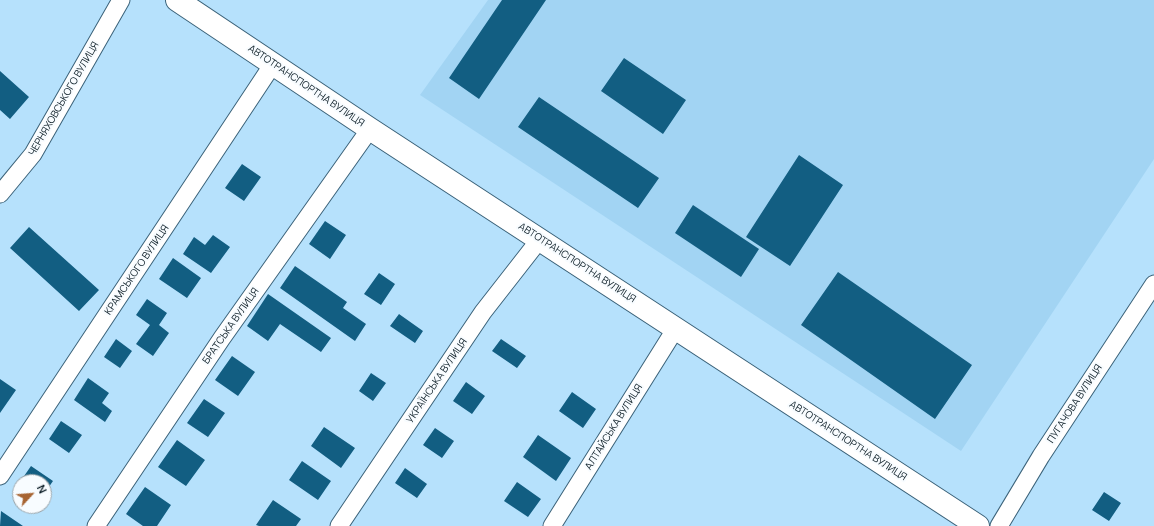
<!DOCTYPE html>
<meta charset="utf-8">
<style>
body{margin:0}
#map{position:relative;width:1154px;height:526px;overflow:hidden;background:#b6e1fc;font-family:Manrope,sans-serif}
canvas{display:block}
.north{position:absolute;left:12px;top:474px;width:40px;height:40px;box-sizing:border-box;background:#f8fcff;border:1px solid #9ba4a9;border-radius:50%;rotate:64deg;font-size:11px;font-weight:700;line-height:16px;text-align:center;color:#0f2029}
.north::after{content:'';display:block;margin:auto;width:14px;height:18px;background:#a76432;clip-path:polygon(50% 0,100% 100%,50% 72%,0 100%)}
</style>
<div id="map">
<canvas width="1154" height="526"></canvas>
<div class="north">N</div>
</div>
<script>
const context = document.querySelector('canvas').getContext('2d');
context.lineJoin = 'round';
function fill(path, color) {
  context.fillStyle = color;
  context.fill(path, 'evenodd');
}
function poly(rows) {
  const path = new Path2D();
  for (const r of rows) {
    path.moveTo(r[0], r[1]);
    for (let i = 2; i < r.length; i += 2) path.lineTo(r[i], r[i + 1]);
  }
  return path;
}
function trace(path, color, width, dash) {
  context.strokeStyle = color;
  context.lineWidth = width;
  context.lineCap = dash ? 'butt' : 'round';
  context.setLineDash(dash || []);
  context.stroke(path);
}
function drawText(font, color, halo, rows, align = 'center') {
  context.font = font + ' Manrope,sans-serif';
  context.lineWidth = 4;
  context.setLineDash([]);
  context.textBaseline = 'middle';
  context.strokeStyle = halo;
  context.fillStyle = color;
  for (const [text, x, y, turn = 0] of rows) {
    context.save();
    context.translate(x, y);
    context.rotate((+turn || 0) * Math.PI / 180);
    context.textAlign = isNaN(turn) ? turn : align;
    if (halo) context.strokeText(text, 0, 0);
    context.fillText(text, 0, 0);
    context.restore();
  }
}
fill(poly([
 [488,0,1154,0,1154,159,961,451,420,95]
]), '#a2d4f3');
fill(poly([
 [502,0,546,0,479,99,449,78],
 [624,58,686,100,663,134,601,91],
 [0,71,29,97,10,119,0,110],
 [539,97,659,178,638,208,518,127],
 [799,155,843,185,790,266,746,237],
 [242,164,261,177,244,201,225,188],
 [693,205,759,249,741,277,675,233],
 [325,221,346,235,330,259,309,244],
 [29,227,99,290,79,311,10,248],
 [213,235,230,247,211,273,183,254,194,237,205,245],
 [173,258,201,278,187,298,159,279],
 [295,266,347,302,343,308,366,324,355,341,280,288],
 [838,272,972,365,935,419,801,325],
 [379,273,395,284,381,305,364,294],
 [268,294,331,338,321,352,280,324,268,341,247,326],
 [147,299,167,313,159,325,169,333,153,356,136,344,150,325,136,315],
 [399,314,423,331,415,343,390,326],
 [116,339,132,351,120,368,104,357],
 [501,339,526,356,517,368,492,351],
 [232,356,255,372,238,396,215,380],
 [371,373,386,383,373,401,359,391],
 [88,378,109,393,102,403,112,411,105,422,74,400],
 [0,379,16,390,0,413],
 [466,382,485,396,472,414,453,401],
 [572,392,596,409,583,428,559,411],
 [204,399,225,413,208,437,187,423],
 [61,421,82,435,69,453,49,439],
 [324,427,355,448,341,468,311,446],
 [435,428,454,441,442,458,423,445],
 [538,435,571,458,556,481,523,457],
 [177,440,205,460,186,486,158,467],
 [302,461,331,481,318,500,289,480],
 [31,466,53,481,44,494,44,482,20,482],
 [405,468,427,484,417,498,395,483],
 [20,482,20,499,13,493],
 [517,482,541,499,528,517,504,501],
 [145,487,171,505,157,526,143,526,126,514],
 [1104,492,1121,503,1109,521,1092,510],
 [273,500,301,519,296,526,259,526,256,525],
 [1,511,23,526,0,526]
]), '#125e82');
const minor = poly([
 [0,194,33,154,121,0],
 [0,476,273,64],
 [96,526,222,338,370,129],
 [339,526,483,312,540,239],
 [552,526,676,328],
 [999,526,1041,456,1154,284]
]);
const secondary = poly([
 [177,0,370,129,978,526]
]);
trace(minor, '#3b6279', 19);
trace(secondary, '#3b6279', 24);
trace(minor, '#fff', 17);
trace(secondary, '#fff', 22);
drawText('10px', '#0f2029', '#f8fcff', [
 ["АВТОТРАНСПОРТНА ВУЛИЦЯ",306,86,34],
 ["ЧЕРНЯХОВСЬКОГО ВУЛИЦЯ",64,99,-60],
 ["АВТОТРАНСПОРТНА ВУЛИЦЯ",577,263,33],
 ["КРАМСЬКОГО ВУЛИЦЯ",137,270,-56],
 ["БРАТСЬКА ВУЛИЦЯ",231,326,-55],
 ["УКРАЇНСЬКА ВУЛИЦЯ",437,381,-56],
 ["ПУГАЧОВА ВУЛИЦЯ",1075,404,-57],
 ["АЛТАЙСЬКА ВУЛИЦЯ",614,427,-58],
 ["АВТОТРАНСПОРТНА ВУЛИЦЯ",848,441,33]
]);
</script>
